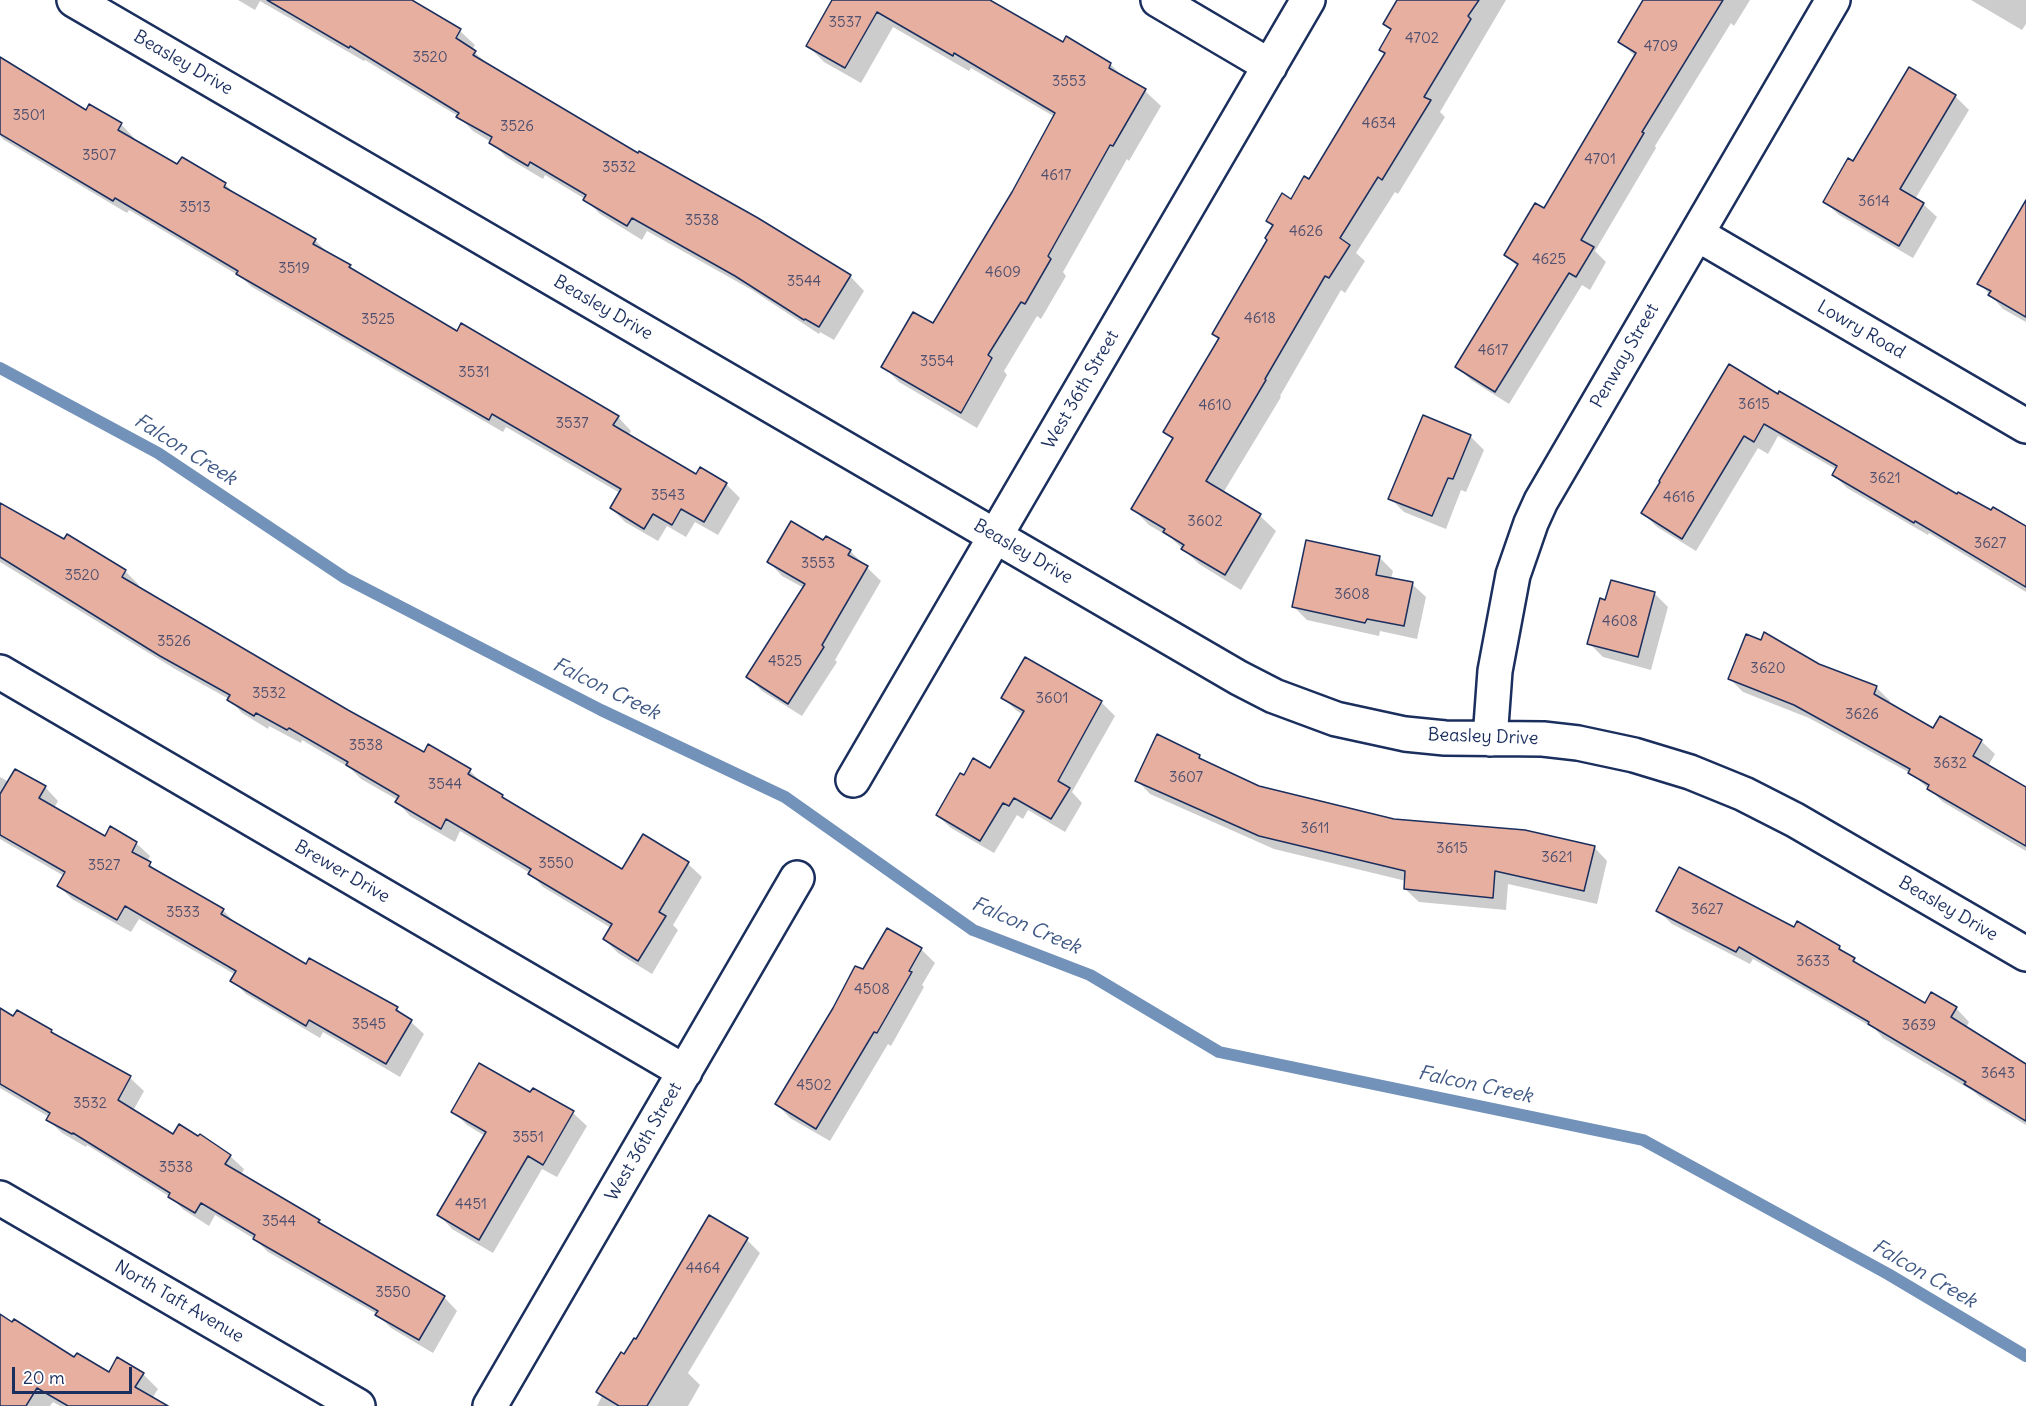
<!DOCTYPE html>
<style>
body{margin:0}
#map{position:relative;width:2026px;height:1406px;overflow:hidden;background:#fff;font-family:Delius,sans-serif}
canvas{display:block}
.scale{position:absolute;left:12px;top:1367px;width:120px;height:27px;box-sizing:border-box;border:3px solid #1b2f5e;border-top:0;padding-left:8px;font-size:18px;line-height:21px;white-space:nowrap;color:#1b2f5e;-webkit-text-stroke:4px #fff;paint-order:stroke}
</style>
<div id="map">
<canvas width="2026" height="1406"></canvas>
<div class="scale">20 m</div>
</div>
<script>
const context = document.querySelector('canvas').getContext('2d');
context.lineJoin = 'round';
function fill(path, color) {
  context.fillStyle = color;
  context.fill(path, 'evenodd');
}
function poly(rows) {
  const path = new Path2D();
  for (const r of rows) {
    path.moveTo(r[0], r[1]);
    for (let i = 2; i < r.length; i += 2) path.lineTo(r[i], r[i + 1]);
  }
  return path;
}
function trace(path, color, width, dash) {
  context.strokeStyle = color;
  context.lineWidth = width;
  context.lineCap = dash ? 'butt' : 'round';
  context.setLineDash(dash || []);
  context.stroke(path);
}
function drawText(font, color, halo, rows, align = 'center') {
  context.font = font + ' Delius,sans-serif';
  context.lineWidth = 5;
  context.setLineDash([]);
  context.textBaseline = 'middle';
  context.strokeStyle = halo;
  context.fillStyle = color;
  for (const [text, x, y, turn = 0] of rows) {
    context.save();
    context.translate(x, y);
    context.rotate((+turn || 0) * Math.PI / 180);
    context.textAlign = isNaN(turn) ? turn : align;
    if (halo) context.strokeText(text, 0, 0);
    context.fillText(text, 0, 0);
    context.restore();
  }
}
fill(poly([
 [238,0,388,0,460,31,475,45,472,50,491,67,850,276,864,291,834,340,820,332,819,334,752,290,647,231,642,240,600,214,585,199,545,175,543,179,506,157,491,142,473,131,458,116,365,60,364,61,260,1,255,10],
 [834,0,982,0,1064,44,1110,64,1126,80,1145,91,1161,106,1129,161,1127,159,1063,272,1066,276,1041,319,1037,316,1004,371,1007,375,977,428,899,382,883,366,934,326,1013,193,1055,117,971,68,969,71,893,27,861,83,824,62,808,46],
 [1398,0,1506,0,1440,112,1445,117,1398,194,1395,192,1356,253,1365,261,1345,293,1341,290,1280,396,1281,397,1223,493,1260,516,1276,531,1241,590,1199,564,1171,538,1149,525,1133,509,1174,440,1165,432,1219,340,1214,334,1269,240,1274,227,1267,220,1291,201,1309,181,1386,54,1381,49,1392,31,1385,24],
 [1645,0,1750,0,1734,26,1731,23,1655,146,1656,148,1595,251,1606,262,1590,290,1582,285,1509,404,1471,380,1457,367,1518,267,1506,255,1544,210,1636,57,1620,42],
 [1971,0,2026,0,2026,24,2022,30],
 [1910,69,1955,96,1969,110,1915,199,1923,204,1937,217,1913,258,1839,215,1825,202,1853,163],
 [0,111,86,112,121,124,134,138,133,141,178,167,225,184,237,196,315,240,329,254,350,266,359,275,457,333,618,417,631,431,628,436,697,476,726,484,740,498,718,535,695,522,686,537,667,526,658,541,625,522,611,508,620,493,506,427,503,432,252,287,241,277,129,210,127,213,4,140,0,136],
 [2026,203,2026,322,2003,309,1979,283],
 [1729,366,1958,496,2026,530,2026,592,1929,533,1928,535,1847,488,1834,475,1837,470,1778,436,1768,454,1758,448,1696,551,1657,527,1643,513],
 [1470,436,1484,450,1466,492,1461,490,1446,529,1404,512,1390,498],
 [0,505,64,541,125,571,139,585,137,587,347,711,424,754,470,771,483,784,502,796,511,804,623,871,644,836,688,864,702,877,673,925,678,930,652,974,618,953,604,939,611,928,543,887,530,873,460,831,455,842,410,816,397,802,398,800,361,779,350,768,302,740,301,743,269,726,268,729,242,713,229,699,175,669,0,562],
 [824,542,850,551,881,581,835,660,837,662,802,716,762,691,748,677,804,588,782,576,769,562],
 [1379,557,1393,571,1391,579,1412,584,1426,597,1417,639,1380,631,1379,636,1307,620,1293,606],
 [1655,594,1668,607,1651,670,1603,657,1589,643,1606,602],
 [1025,659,1101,702,1115,716,1072,792,1082,803,1065,832,1028,810,1023,819,1017,815,994,853,951,828,937,815,965,777,991,770,1024,715,1017,711,1003,698],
 [1818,665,1877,688,1890,701,1889,704,1934,730,1981,741,1995,754,1988,766,2026,793,2026,851,1943,802,1912,774,1809,718,1743,692,1730,679],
 [1199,756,1207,764,1258,788,1393,821,1594,847,1607,861,1597,904,1508,884,1506,910,1419,902,1405,889,1406,881,1274,849,1150,794,1137,780],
 [0,777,9,782,45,787,58,801,54,808,106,838,136,843,150,856,147,862,160,874,223,910,236,924,306,966,354,984,397,1009,424,1034,400,1077,323,1032,320,1038,246,994,232,980,236,975,139,919,131,932,72,899,59,886,64,876,0,839],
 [1658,911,1795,929,1839,947,1861,967,1926,1005,1956,1008,1969,1022,1966,1028,2026,1065,2026,1125,1980,1097,1973,1091,1883,1038,1875,1029,1753,959,1750,964,1672,924],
 [921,949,935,963,922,985,924,987,891,1046,888,1044,830,1141,790,1118,777,1104,864,971],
 [0,1010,14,1018,51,1031,57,1037,130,1078,144,1091,133,1111,174,1136,230,1156,244,1169,241,1175,319,1221,326,1228,444,1297,457,1311,433,1353,391,1328,377,1314,268,1252,256,1240,215,1215,209,1226,184,1210,170,1197,87,1145,86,1147,62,1133,48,1120,49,1117,0,1088],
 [533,1090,573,1113,587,1126,557,1177,542,1169,493,1253,452,1229,439,1215,485,1136,467,1125,453,1111,531,1094],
 [747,1240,760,1253,688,1373,700,1385,688,1406,597,1406,602,1396,598,1392,652,1315],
 [0,1316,75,1359,109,1374,143,1374,158,1389,153,1397,167,1406,60,1406,53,1402,50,1406,0,1406]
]), '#0003');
trace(poly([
 [0,368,158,453,345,578,601,710,785,797,973,930,1090,975,1219,1052,1643,1140,1888,1274,2026,1356]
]), '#7292b9', 12);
const building = poly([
 [267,0,412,0,461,29,456,38,476,51,473,55,638,153,639,151,758,218,851,275,819,327,805,319,804,320,735,276,632,218,627,226,583,200,586,195,530,162,528,166,489,143,492,137,456,117,459,113,350,46,349,48,267,0],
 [832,0,990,0,1063,42,1066,36,1111,63,1109,68,1146,89,1113,146,1110,145,1048,256,1051,259,1025,304,1021,302,988,355,992,358,961,413,881,367,913,312,933,323,1012,192,1055,113,954,53,953,56,877,12,845,68,806,46,832,0],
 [1397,0,1479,0,1468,16,1471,19,1424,97,1431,100,1382,180,1378,177,1340,238,1350,245,1329,278,1325,276,1265,379,1266,380,1206,481,1261,514,1225,575,1181,549,1184,545,1163,532,1165,529,1131,509,1173,438,1163,432,1219,338,1212,334,1267,240,1265,238,1273,225,1266,221,1282,193,1291,199,1304,176,1309,179,1385,53,1379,50,1391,29,1383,24,1397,0],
 [1643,0,1723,0,1642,132,1644,133,1581,240,1594,247,1576,277,1569,273,1495,392,1455,367,1518,264,1504,255,1535,203,1544,208,1636,53,1618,42,1643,0],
 [0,57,86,110,89,104,122,123,118,130,177,164,182,157,226,183,224,187,316,239,313,244,351,265,349,267,457,331,461,323,619,416,613,425,696,474,700,467,727,483,704,522,681,509,672,525,653,514,644,529,610,508,621,489,492,414,489,420,236,274,238,271,115,198,113,201,0,134,0,57],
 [1909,67,1956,95,1900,189,1924,203,1899,246,1823,202,1848,158,1853,161,1909,67],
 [2026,200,2026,317,1988,295,1991,291,1977,284,2026,200],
 [1729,364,1778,394,1779,391,1957,494,1958,492,1991,510,1993,507,2026,526,2026,587,1915,521,1914,523,1832,475,1837,466,1764,424,1754,442,1744,436,1682,539,1641,513,1660,482,1659,481,1729,364],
 [1423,415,1471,435,1453,479,1448,478,1432,516,1388,499,1423,415],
 [0,503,64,539,67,534,126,570,122,577,348,710,424,752,428,744,471,769,468,774,503,795,502,797,622,869,643,834,689,862,659,912,666,916,638,961,603,939,612,924,528,874,531,869,446,819,441,829,395,802,399,796,346,765,348,762,289,728,287,730,256,713,254,716,227,700,230,695,160,656,0,557,0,503],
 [791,521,823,540,826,536,851,550,848,555,868,566,822,645,824,647,788,704,746,677,805,584,767,562,791,521],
 [1306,540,1380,556,1376,575,1413,582,1404,626,1367,619,1365,623,1292,607,1306,540],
 [1611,580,1655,592,1638,657,1587,644,1600,598,1605,600,1611,580],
 [1764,632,1819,664,1877,686,1874,694,1933,728,1940,716,1982,740,1973,756,2026,787,2026,846,1927,789,1929,785,1908,773,1910,769,1794,705,1728,679,1746,634,1761,640,1764,632],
 [1025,657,1102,701,1058,781,1070,788,1051,819,1014,798,1009,806,1003,803,980,841,936,815,960,773,964,775,973,758,990,768,1024,711,1001,698,1025,657],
 [1157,734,1200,755,1199,758,1259,786,1394,819,1525,830,1595,846,1584,891,1495,871,1493,898,1404,889,1405,871,1259,836,1135,781,1157,734],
 [15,769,46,786,39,798,105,836,110,826,137,842,132,852,151,862,149,866,224,909,221,914,306,964,309,958,398,1007,396,1010,412,1020,386,1064,309,1020,306,1026,230,981,236,971,125,906,117,920,57,886,65,872,0,835,0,794,15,769],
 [1679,867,1794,927,1797,921,1840,946,1839,949,1855,958,1853,961,1925,1003,1931,992,1957,1007,1951,1017,2026,1064,2026,1121,1964,1084,1966,1082,1868,1024,1869,1022,1739,947,1736,952,1656,911,1679,867],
 [887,928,922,948,909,971,912,972,877,1033,874,1032,816,1129,775,1104,833,1008,855,966,863,969,887,928],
 [0,1008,13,1016,17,1010,52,1030,51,1032,131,1076,118,1100,173,1134,179,1124,198,1136,200,1134,231,1155,225,1164,320,1220,318,1222,445,1296,419,1340,375,1315,378,1311,253,1239,255,1235,201,1203,195,1213,168,1197,170,1193,73,1133,72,1134,46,1120,50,1113,0,1084,0,1008],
 [479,1063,530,1092,533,1088,574,1111,543,1165,528,1156,479,1240,437,1215,486,1132,451,1112,479,1063],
 [709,1215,748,1238,647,1406,619,1406,596,1392,621,1352,624,1354,634,1338,636,1339,709,1215],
 [0,1314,12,1322,14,1319,74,1357,77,1353,109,1372,117,1357,144,1373,135,1387,168,1406,68,1406,37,1388,26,1406,0,1406,0,1314]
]);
fill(building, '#e7afa0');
trace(building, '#1b2f5e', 1.5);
const minor = poly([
 [74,0,1239,678,1274,696,1336,719,1405,734,1445,738,1543,739,1578,743,1634,755,1690,772,1744,794,1795,820,2026,954],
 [1158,0,1270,66],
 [1697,234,2026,426],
 [0,672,685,1072],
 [1490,739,1495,671,1513,575,1531,523,1541,501,1833,0],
 [853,780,1308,0],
 [0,1198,358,1406],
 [490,1406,797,878]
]);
trace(minor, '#1b2f5e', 38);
trace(minor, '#fff', 33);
drawText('15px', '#4e4f6e', null, [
 ["3537",845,23],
 ["4702",1422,39],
 ["4709",1661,47],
 ["3520",430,58],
 ["3553",1069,82],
 ["3501",29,116],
 ["4634",1379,124],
 ["3526",517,127],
 ["3507",99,156],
 ["4701",1600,160],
 ["3532",619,168],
 ["4617",1056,176],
 ["3614",1874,202],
 ["3513",195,208],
 ["3538",702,221],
 ["4626",1306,232],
 ["4625",1549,260],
 ["3519",294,269],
 ["4609",1003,273],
 ["3544",804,282],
 ["4618",1260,319],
 ["3525",378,320],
 ["4617",1493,351],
 ["3554",937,362],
 ["3531",474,373],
 ["3615",1754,405],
 ["4610",1215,406],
 ["3537",572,424],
 ["3621",1885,479],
 ["3543",668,496],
 ["4616",1679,498],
 ["3602",1205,522],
 ["3627",1990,544],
 ["3553",818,564],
 ["3520",82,576],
 ["3608",1352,595],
 ["4608",1620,622],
 ["3526",174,642],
 ["4525",785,662],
 ["3620",1768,669],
 ["3532",269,694],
 ["3601",1052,699],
 ["3626",1862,715],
 ["3538",366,746],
 ["3632",1950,764],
 ["3607",1186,778],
 ["3544",445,785],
 ["3611",1315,829],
 ["3615",1452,849],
 ["3621",1557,858],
 ["3550",556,864],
 ["3527",104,866],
 ["3627",1707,910],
 ["3533",183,913],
 ["3633",1813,962],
 ["4508",872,990],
 ["3545",369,1025],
 ["3639",1919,1026],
 ["3643",1998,1074],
 ["4502",814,1086],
 ["3532",90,1104],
 ["3551",528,1138],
 ["3538",176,1168],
 ["4451",471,1205],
 ["3544",279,1222],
 ["4464",703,1269],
 ["3550",393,1293]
]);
drawText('18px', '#1b2f5e', '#fff', [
 ["Beasley Drive",183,63,30],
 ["Beasley Drive",603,308,30],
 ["Lowry Road",1861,330,30],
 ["Penway Street",1625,356,-60],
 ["West 36th Street",1081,390,-60],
 ["Beasley Drive",1023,552,30],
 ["Beasley Drive",1483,737,2],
 ["Brewer Drive",342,872,30],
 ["Beasley Drive",1948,909,30],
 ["West 36th Street",644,1142,-60],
 ["North Taft Avenue",179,1302,30]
]);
drawText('italic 20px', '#3f5884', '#fff', [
 ["Falcon Creek",185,450,32],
 ["Falcon Creek",606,689,26],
 ["Falcon Creek",1026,926,23],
 ["Falcon Creek",1475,1085,12],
 ["Falcon Creek",1924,1274,30]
]);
</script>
